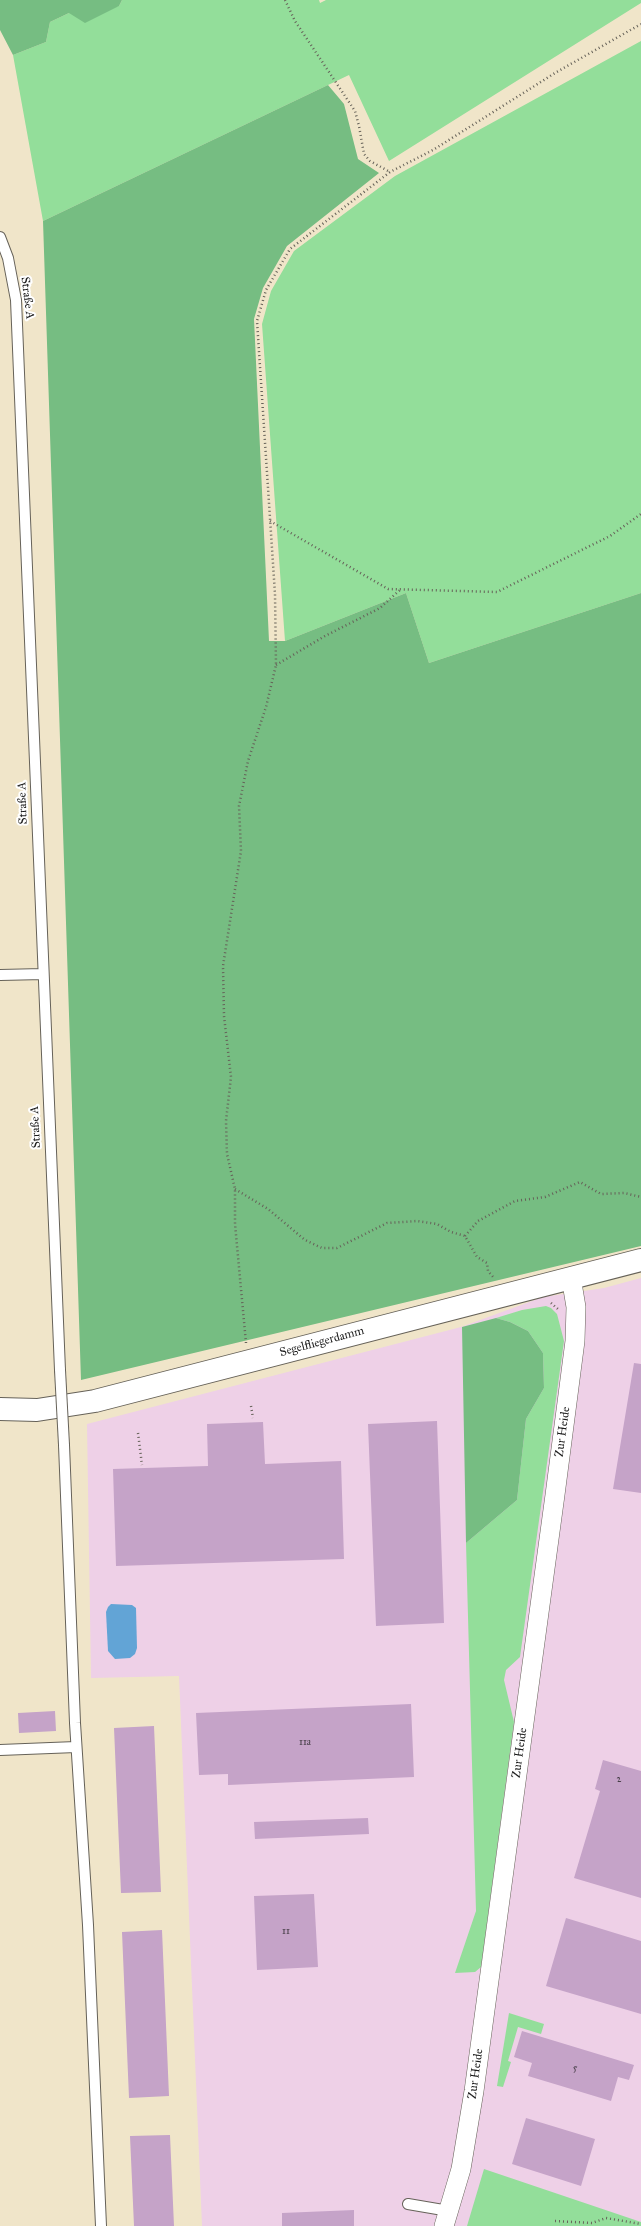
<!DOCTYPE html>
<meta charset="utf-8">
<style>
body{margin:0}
canvas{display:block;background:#f0e5c9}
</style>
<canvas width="641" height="2226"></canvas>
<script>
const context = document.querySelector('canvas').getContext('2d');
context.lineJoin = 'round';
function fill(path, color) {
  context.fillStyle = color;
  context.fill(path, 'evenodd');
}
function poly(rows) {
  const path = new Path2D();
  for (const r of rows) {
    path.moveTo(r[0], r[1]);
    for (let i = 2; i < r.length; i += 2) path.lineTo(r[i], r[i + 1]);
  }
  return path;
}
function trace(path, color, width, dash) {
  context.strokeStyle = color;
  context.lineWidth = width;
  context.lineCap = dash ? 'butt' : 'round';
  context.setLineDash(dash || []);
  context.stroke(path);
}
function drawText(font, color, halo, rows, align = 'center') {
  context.font = font + ' "IM FELL Great Primer",serif';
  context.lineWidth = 4;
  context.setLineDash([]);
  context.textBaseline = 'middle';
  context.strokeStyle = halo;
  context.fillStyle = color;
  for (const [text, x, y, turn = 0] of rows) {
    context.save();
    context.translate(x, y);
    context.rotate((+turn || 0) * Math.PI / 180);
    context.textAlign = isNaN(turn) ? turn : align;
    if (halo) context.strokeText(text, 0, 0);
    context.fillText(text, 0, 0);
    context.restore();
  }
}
fill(poly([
 [641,1278,641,2226,202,2226,179,1676,91,1678,87,1424,461,1327,543,1297,604,1288]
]), '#eed0e7');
fill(poly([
 [122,0,319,0,320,3,326,0,641,0,641,3,389,161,349,75,43,221,13,55,46,42,50,22,69,13,119,6],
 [641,41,641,593,429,663,406,593,285,641,262,324,271,291,294,251,395,176],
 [546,1306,551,1308,557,1314,564,1341,520,1657,506,1670,504,1680,514,1722,481,1967,475,1972,455,1973,476,1911,466,1543,517,1500,526,1419,544,1388,543,1353,528,1331,510,1322,496,1318,522,1310],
 [509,2013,544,2024,541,2034,518,2027,508,2061,511,2062,503,2087,497,2086],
 [484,2169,641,2222,641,2226,467,2226]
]), '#93de9a');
fill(poly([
 [0,0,122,0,119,6,85,23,69,13,50,22,46,42,13,55,0,30],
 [328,85,344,104,358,159,379,173,287,246,263,288,254,319,269,641,285,641,406,593,429,663,641,593,641,1246,81,1380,43,221],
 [496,1318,510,1322,528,1331,543,1353,544,1388,526,1419,517,1500,466,1543,462,1327]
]), '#76bd82');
fill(poly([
 [111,1604,132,1605,136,1608,137,1648,135,1654,130,1658,115,1659,108,1651,106,1612,108,1607]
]), '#62a4d6');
fill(poly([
 [634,1363,641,1364,641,1493,613,1489],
 [437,1421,444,1623,376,1626,368,1424],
 [263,1422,265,1464,341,1461,344,1559,116,1566,113,1469,208,1466,207,1424],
 [411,1704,414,1777,228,1785,228,1774,199,1775,196,1713],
 [55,1711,56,1731,19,1733,18,1713],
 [154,1726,161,1892,121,1893,114,1728],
 [603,1760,641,1771,641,1898,574,1878,600,1791,595,1789],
 [368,1818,369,1834,255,1839,254,1822],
 [314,1894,318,1967,257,1970,254,1896],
 [566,1918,641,1941,641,2014,546,1986],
 [162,1930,169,2096,129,2098,122,1932],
 [522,2031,634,2065,629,2080,618,2077,611,2101,528,2076,532,2063,514,2057],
 [526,2118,595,2139,581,2186,512,2164],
 [170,2135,174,2226,134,2226,130,2136],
 [354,2210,354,2226,282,2226,282,2213]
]), '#c5a3c8');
const service = poly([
 [0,237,8,258,16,300,60,1370],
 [0,975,43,974],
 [64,1445,75,1723,88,1925,101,2226],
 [0,1750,76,1747],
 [408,2204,449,2211]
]);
const minor = poly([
 [444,2226,461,2169,474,2091,555,1495,575,1341,576,1307,571,1277]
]);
const tertiary = poly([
 [0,1409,37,1410,95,1401,641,1260]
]);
trace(service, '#666259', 12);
trace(minor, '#666259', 20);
trace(tertiary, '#666259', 24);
trace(poly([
 [285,0,295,21,355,111,359,126,364,154,370,161,390,172],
 [270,521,388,589,497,592,610,536,641,514],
 [276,665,325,636,380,608,401,589],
 [235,1189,268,1209,305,1240,322,1248,337,1248,387,1223,417,1221,437,1224,451,1232,465,1236,477,1257,487,1263,488,1271,494,1278],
 [465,1236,478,1221,515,1201,545,1197,580,1182,601,1194,624,1193,641,1197],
 [551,1303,559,1310],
 [246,1343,235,1224,235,1189,227,1154,226,1121,231,1077,224,1016,223,966,241,851,239,806,248,761,266,707,276,665,275,594,257,321,266,290,290,249,390,172,433,150,555,73,641,24],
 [251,1406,253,1418],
 [138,1433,142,1465],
 [555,2221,592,2223,606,2218,641,2224]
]), '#666259', 2.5, [1, 3]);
trace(service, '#fff', 10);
trace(minor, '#fff', 19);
trace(tertiary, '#fff', 22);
const serviceBridge = poly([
 [60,1370,64,1445]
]);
trace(serviceBridge, '#666259', 12, []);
trace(serviceBridge, '#fff', 10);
drawText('10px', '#463e47', null, [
 ["11a",305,1743],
 ["2",619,1780],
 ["11",286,1932],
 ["5",575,2069]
]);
drawText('12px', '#1c1c1c', '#fff', [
 ["Straße A",27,298,83],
 ["Straße A",23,803,-92],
 ["Straße A",36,1127,-93],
 ["Segelfliegerdamm",322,1342,-15],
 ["Zur Heide",563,1432,-82],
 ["Zur Heide",520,1753,-82],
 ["Zur Heide",476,2074,-82]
]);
</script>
